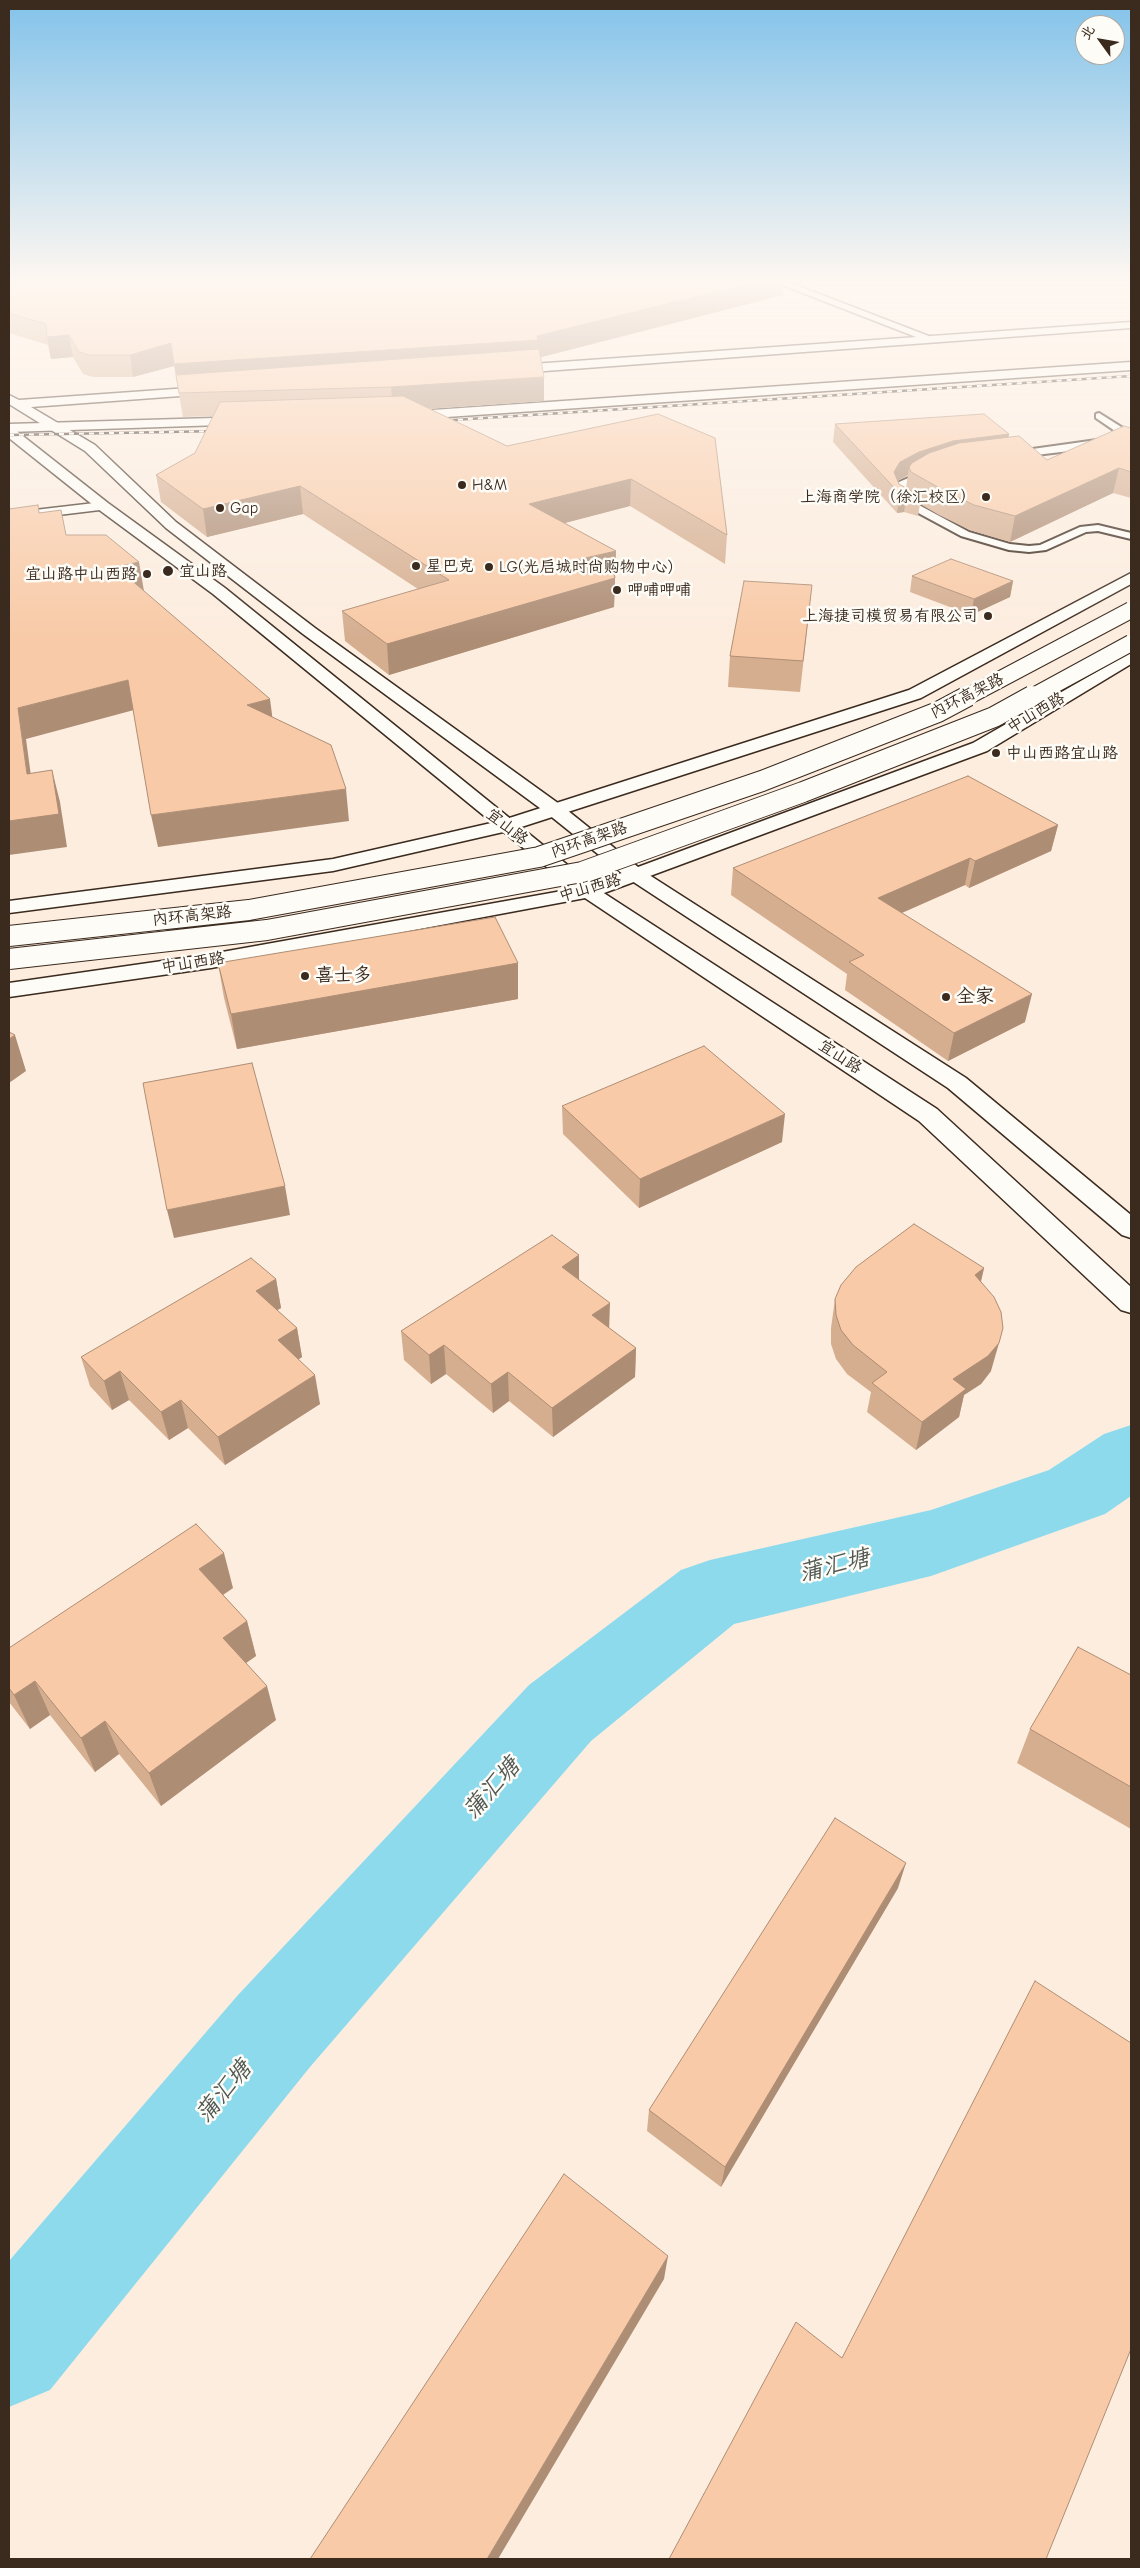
<!DOCTYPE html>
<meta charset="utf-8">
<style>
body{margin:0}
#map{position:relative;width:1140px;height:2568px;overflow:hidden;background:#fceddf;font-family:"Comic Neue","LXGW WenKai TC",sans-serif}
canvas{display:block}
.frame{position:absolute;inset:0;border:10px solid #3b2a1e;pointer-events:none}
.north{position:absolute;left:1075px;top:15px;width:50px;height:50px;box-sizing:border-box;background:#fdfcf7;border:1px solid #afa8a0;border-radius:50%;rotate:302deg;font-size:14px;font-weight:700;line-height:20px;text-align:center;color:#3b2a1e}
.north::after{content:'';display:block;margin:auto;width:18px;height:22px;background:#3b2a1e;clip-path:polygon(50% 0,100% 100%,50% 72%,0 100%)}
</style>
<div id="map">
<canvas width="1140" height="2568"></canvas>
<div class="frame"></div>
<div class="north">北</div>
</div>
<script>
const context = document.querySelector('canvas').getContext('2d');
context.lineJoin = 'round';
function poly(rows) {
  const path = new Path2D();
  for (const r of rows) {
    path.moveTo(r[0], r[1]);
    for (let i = 2; i < r.length; i += 2) path.lineTo(r[i], r[i + 1]);
  }
  return path;
}
function fill(path, color) {
  context.fillStyle = color;
  context.fill(path, 'evenodd');
}
function trace(path, color, width, dash) {
  context.strokeStyle = color;
  context.lineWidth = width;
  context.lineCap = dash ? 'butt' : 'round';
  context.setLineDash(dash || []);
  context.stroke(path);
}
function drawText(font, color, halo, rows, align = 'center') {
  context.font = font + ' "Comic Neue","LXGW WenKai TC",sans-serif';
  context.lineWidth = 5;
  context.setLineDash([]);
  context.textBaseline = 'middle';
  context.strokeStyle = halo;
  context.fillStyle = color;
  for (const [text, x, y, turn = 0] of rows) {
    context.save();
    context.translate(x, y);
    context.rotate((+turn || 0) * Math.PI / 180);
    context.textAlign = isNaN(turn) ? turn : align;
    if (halo) context.strokeText(text, 0, 0);
    context.fillText(text, 0, 0);
    context.restore();
  }
}
fill(poly([
 [1131,1425,1131,1496,1105,1514,931,1576,734,1624,591,1741,310,2067,50,2390,9,2407,9,2261,238,1995,529,1685,681,1570,710,1560,931,1510,1049,1470,1104,1434,1131,1425]
]), '#8ddaed');
const lane = poly([
 [1099,413,1126,430,1126,441,1111,446,1011,458,1006,455,1011,452,1118,437,1118,433,1096,418,1096,414,1099,413],
 [932,468,937,471,936,473,907,486,903,492,906,498,969,532,1010,544,1029,546,1040,545,1080,527,1098,525,1131,533,1131,539,1098,531,1086,532,1046,550,1029,552,1009,550,961,536,898,502,893,492,899,482,932,468]
]);
const street = poly([
 [769,280,783,280,939,340,937,342,929,342,769,280],
 [1131,362,1131,370,403,420,397,416,403,412,1131,362],
 [247,417,252,418,253,421,252,424,9,432,9,424,247,417],
 [103,502,110,506,108,509,9,521,9,513,103,502]
]);
const secondary = poly([
 [1131,322,1131,328,504,374,498,370,504,366,1131,322],
 [217,386,221,387,223,390,221,393,31,407,95,445,176,522,315,628,562,806,643,871,966,1078,1131,1215,1131,1238,1122,1235,948,1088,629,879,548,814,303,634,166,528,85,451,9,404,9,395,19,400,217,386],
 [9,428,14,429,108,503,225,588,596,888,937,1109,1131,1287,1131,1313,1121,1310,919,1121,582,896,213,594,98,509,9,438,9,428]
]);
const primary = poly([
 [1131,573,1131,584,921,698,512,830,333,871,9,913,9,901,333,859,500,821,909,690,1131,573],
 [1131,652,1131,664,987,751,596,896,211,968,9,997,9,983,211,954,584,887,973,743,1131,652]
]);
trace(lane, '#3b2a1e', 4);
trace(street, '#3b2a1e', 3);
trace(secondary, '#3b2a1e', 3);
trace(primary, '#3b2a1e', 3);
fill(lane, '#fdfcf7');
fill(street, '#fdfcf7');
fill(secondary, '#fdfcf7');
fill(primary, '#fdfcf7');
const rail = poly([
 [438,421,1131,376],
 [9,435,219,431]
]);
trace(rail, '#3b2a1e', 2.5);
trace(rail, '#fdfcf7', 2, [5]);
const highwayBridgeFar1 = poly([
 [965,698,1131,610],
 [1030,698,1131,643]
]);
const highwayBridge = poly([
 [9,936,249,910,539,857,762,781,938,712,968,696],
 [9,959,267,930,582,872,803,792,994,717,1032,696]
]);
trace(highwayBridgeFar1, '#3b2a1e', 18, []);
trace(highwayBridge, '#3b2a1e', 22, []);
trace(highwayBridgeFar1, '#fdfcf7', 16);
trace(highwayBridge, '#fdfcf7', 20);
fill(poly([
 [9,280,784,280,783,295,541,357,544,377,544,401,428,409,507,446,658,414,727,535,725,564,630,506,565,523,616,551,614,607,389,675,345,641,342,611,418,589,303,514,207,537,161,502,156,475,195,453,213,416,183,417,174,366,133,377,93,377,83,374,73,357,51,359,48,345,9,333],
 [835,424,1009,434,1008,437,1047,460,1131,428,1131,498,1113,493,1010,542,970,530,939,515,920,504,918,516,904,512,897,513,833,442],
 [908,475,906,488,899,484,898,481],
 [912,576,1013,581,1010,597,971,615,910,592],
 [812,585,800,692,728,687,730,656],
 [1058,825,1051,851,969,888,965,885,902,913,1025,1022,948,1061,845,990,847,974,731,895,733,868],
 [218,963,518,963,518,999,237,1049,224,998],
 [562,1106,782,1142,639,1208,563,1134],
 [579,1255,579,1280,609,1328,636,1348,635,1377,553,1437,509,1401,493,1413,446,1374,431,1384,404,1360,401,1331],
 [984,1268,981,1282,991,1371,981,1384,964,1395,959,1417,916,1450,867,1412,871,1392,847,1374,836,1359,831,1344,831,1328,835,1299],
 [276,1279,281,1308,277,1310,297,1328,302,1357,298,1360,320,1404,225,1465,188,1428,169,1440,129,1400,112,1410,90,1386,81,1357],
 [233,1588,223,1595,247,1621,256,1656,246,1663,276,1720,161,1806,119,1754,95,1772,50,1715,30,1729,9,1702,9,1648],
 [1131,1675,1131,1829,1017,1763,1030,1729],
 [898,1888,721,2187,647,2131,649,2110]
]), '#d5ae90');
fill(poly([
 [763,280,784,280,783,295,538,358,178,387,174,364,537,336],
 [69,335,73,357,51,359,47,337],
 [171,343,174,366,133,377,130,355],
 [544,377,544,401,393,411,391,387],
 [1009,434,1006,452,909,467,908,475,897,481,894,472,900,462,919,452,953,441],
 [1119,468,1113,493,1010,542,1015,516],
 [631,479,630,506,530,532,529,504],
 [300,486,303,514,207,537,203,509],
 [907,492,904,512,897,513,900,494],
 [616,551,614,607,389,675,387,644,533,570],
 [139,562,144,591,116,567],
 [1013,581,1010,597,971,615,974,599],
 [128,680,134,710,26,739,35,806,27,774,18,708],
 [270,699,274,730,247,705],
 [52,770,60,802,67,847,9,855,9,821],
 [346,789,349,821,158,847,151,815],
 [1058,825,1051,851,969,888,975,861],
 [970,858,965,885,874,925,878,898],
 [518,963,518,999,237,1049,231,1014],
 [1032,994,1025,1022,948,1061,954,1033],
 [15,1035,26,1071,9,1083,9,1039],
 [785,1114,782,1142,639,1208,640,1179],
 [285,1186,290,1215,174,1238,167,1210],
 [579,1255,579,1284,562,1267],
 [984,1268,977,1297,975,1275],
 [276,1279,281,1308,261,1320,256,1291],
 [610,1303,609,1332,592,1315],
 [297,1328,302,1357,283,1369,278,1340],
 [999,1343,991,1371,981,1384,964,1395,959,1417,916,1450,922,1422,953,1379],
 [444,1345,446,1374,431,1384,429,1355],
 [636,1348,635,1377,553,1437,552,1408],
 [120,1371,129,1400,112,1410,104,1381],
 [508,1372,509,1401,493,1413,491,1384],
 [315,1375,320,1404,225,1465,218,1437],
 [181,1400,188,1428,169,1440,161,1412],
 [224,1553,233,1588,209,1604,199,1569],
 [247,1621,256,1656,233,1672,223,1638],
 [35,1681,50,1715,30,1729,14,1695],
 [267,1686,276,1720,161,1806,149,1773],
 [105,1721,119,1754,95,1772,81,1738],
 [906,1863,898,1888,721,2187,725,2167],
 [668,2256,664,2279,498,2559,487,2559]
]), '#ae8d75');
const building = poly([
 [9,280,763,280,537,336,538,340,174,364,171,343,130,355,89,355,79,352,69,335,47,337,46,324,9,313,9,280],
 [539,349,544,377,391,387,179,393,176,375,539,349],
 [403,396,507,446,658,414,715,438,727,535,631,479,529,504,616,551,533,570,614,574,615,578,387,644,342,611,449,580,300,486,203,509,156,475,195,453,220,402,403,396],
 [984,414,1009,434,953,441,919,452,900,462,894,472,899,484,921,497,907,492,900,494,835,424,984,414],
 [1124,426,1131,428,1131,472,1119,468,1015,516,974,505,943,490,911,472,909,467,912,463,929,453,959,443,1019,436,1047,460,1124,426],
 [38,505,39,513,61,510,66,535,106,535,139,562,116,567,270,699,247,705,331,745,346,789,151,815,128,680,18,708,27,774,52,770,59,814,9,821,9,509,38,505],
 [951,559,1013,581,974,599,912,576,951,559],
 [744,581,812,585,803,661,730,656,744,581],
 [968,776,1058,825,975,861,970,858,878,898,1032,994,954,1033,849,962,864,955,733,868,968,776],
 [495,917,518,963,231,1014,218,963,495,917],
 [9,1032,15,1035,9,1039,9,1032],
 [704,1046,785,1114,640,1179,562,1106,704,1046],
 [252,1063,285,1186,167,1210,143,1083,252,1063],
 [914,1224,984,1268,975,1275,994,1297,1001,1312,1003,1328,999,1343,988,1356,953,1379,966,1389,922,1422,872,1383,887,1372,853,1345,841,1330,836,1315,835,1299,841,1285,856,1267,914,1224],
 [552,1235,579,1255,562,1267,610,1303,592,1315,636,1348,552,1408,508,1372,491,1384,444,1345,429,1355,401,1331,552,1235],
 [251,1258,276,1279,256,1291,297,1328,278,1340,315,1375,218,1437,181,1400,161,1412,120,1371,104,1381,81,1357,251,1258],
 [196,1524,224,1553,199,1569,247,1621,223,1638,267,1686,149,1773,105,1721,81,1738,35,1681,14,1695,9,1688,9,1648,196,1524],
 [1078,1647,1131,1675,1131,1787,1030,1729,1078,1647],
 [835,1818,906,1863,725,2167,649,2110,835,1818],
 [1035,1981,1131,2043,1131,2349,1046,2559,669,2559,796,2322,842,2358,1035,1981],
 [564,2174,668,2256,487,2559,310,2559,564,2174]
]);
fill(building, '#f8caa7');
trace(building, '#ae8d75', 1);
const sky = context.createLinearGradient(0, 0, 0, 639);
sky.addColorStop(0, '#83c3ea');
sky.addColorStop(0.44, '#fef7f1');
sky.addColorStop(1, '#fef7f100');
context.fillStyle = sky;
context.fillRect(0, 0, 1140, 639);
for (const [x, y, r, color] of [
 [462,485,5,"#3b2a1e"],
 [986,497,5,"#3b2a1e"],
 [220,508,5,"#3b2a1e"],
 [416,566,5,"#3b2a1e"],
 [489,567,5,"#3b2a1e"],
 [168,571,6,"#3b2a1e"],
 [147,574,5,"#3b2a1e"],
 [617,590,5,"#3b2a1e"],
 [988,616,5,"#3b2a1e"],
 [996,753,5,"#3b2a1e"],
 [305,976,5,"#3b2a1e"],
 [946,997,5,"#3b2a1e"]
]) {
  const dot = new Path2D();
  dot.arc(x, y, r, 0, 2 * Math.PI);
  context.fillStyle = color;
  context.fill(dot);
  trace(dot, '#fdfcf7', 2);
}
drawText('16px', '#3b2a1e', '#fdfcf7', [
 ["H&M",472,485],
 ["上海商学院（徐汇校区）",976,497,"right"],
 ["Gap",230,508],
 ["星巴克",426,566],
 ["LG(光启城时尚购物中心)",499,567],
 ["宜山路",179,571],
 ["宜山路中山西路",137,574,"right"],
 ["呷哺呷哺",627,590],
 ["上海捷司模贸易有限公司",978,616,"right"],
 ["中山西路宜山路",1006,753]
], 'left');
drawText('16px', '#3b2a1e', '#fdfcf7', [
 ["内环高架路",967,696,-27],
 ["中山西路",1036,713,-31],
 ["宜山路",507,827,38],
 ["内环高架路",589,840,-19],
 ["中山西路",590,888,-16],
 ["内环高架路",192,916,-6],
 ["中山西路",193,963,-9],
 ["宜山路",840,1057,33]
]);
drawText('19px', '#3b2a1e', '#fdfcf7', [
 ["喜士多",315,976],
 ["全家",956,997]
], 'left');
drawText('italic 24px', '#505652', '#fdfcf7', [
 ["蒲汇塘",834,1566,-13],
 ["蒲汇塘",492,1789,-48],
 ["蒲汇塘",224,2092,-50]
]);
</script>
